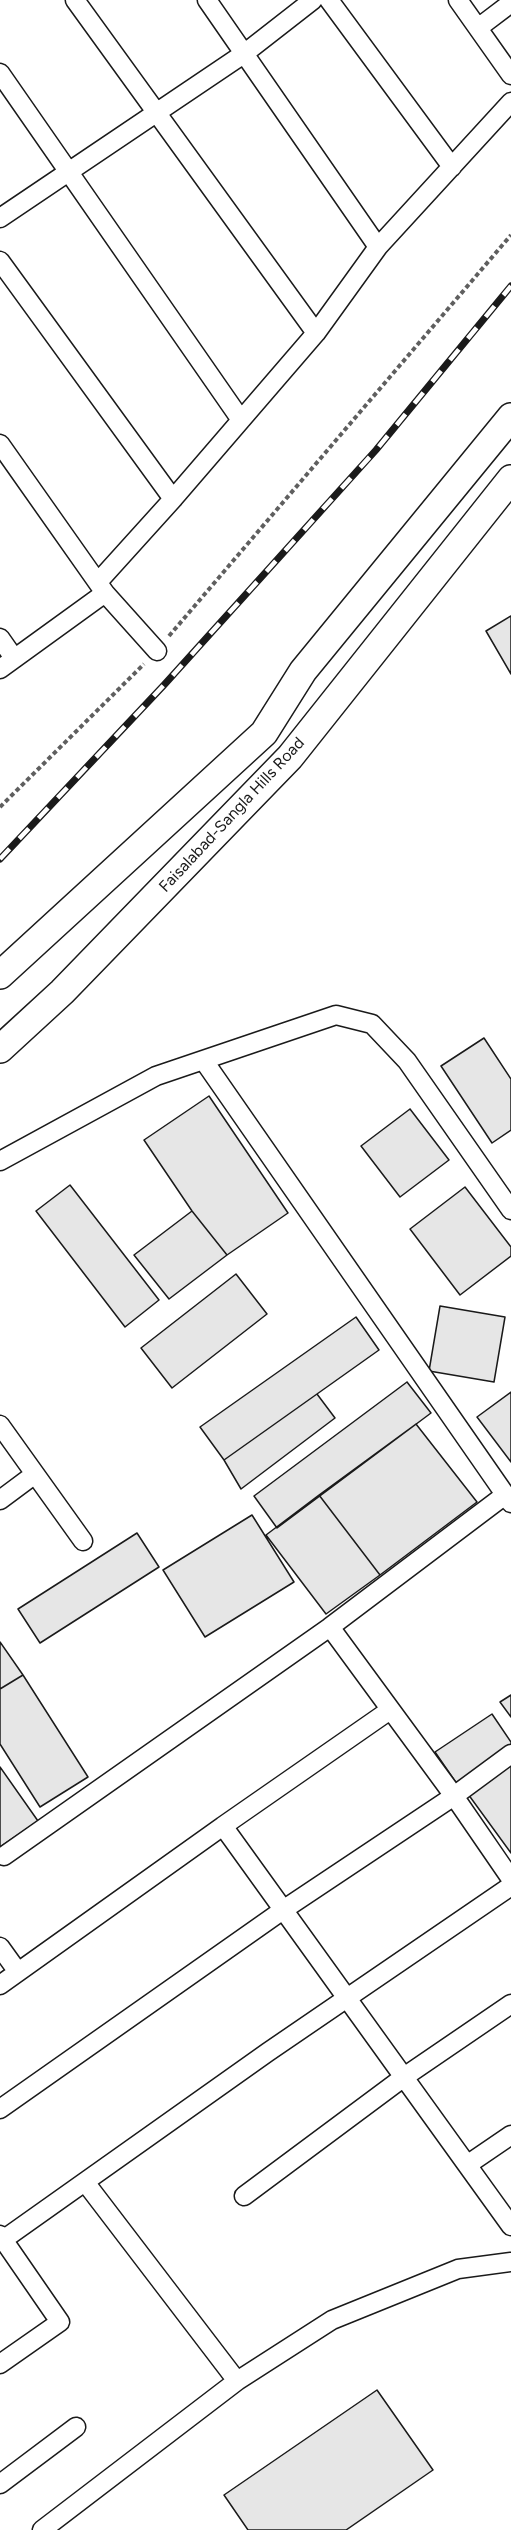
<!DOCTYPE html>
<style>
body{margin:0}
canvas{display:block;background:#fff}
</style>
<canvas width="511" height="2530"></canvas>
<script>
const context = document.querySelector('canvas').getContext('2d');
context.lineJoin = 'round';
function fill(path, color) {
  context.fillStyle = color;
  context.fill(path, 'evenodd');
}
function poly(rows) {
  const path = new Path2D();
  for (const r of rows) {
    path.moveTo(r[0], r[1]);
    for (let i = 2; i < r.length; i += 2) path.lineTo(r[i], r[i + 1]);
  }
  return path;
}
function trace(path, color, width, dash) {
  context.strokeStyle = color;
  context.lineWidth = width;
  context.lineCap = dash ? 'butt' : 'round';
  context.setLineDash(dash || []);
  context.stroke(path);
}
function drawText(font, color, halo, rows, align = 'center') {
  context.font = font + ' Figtree,sans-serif';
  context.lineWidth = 4.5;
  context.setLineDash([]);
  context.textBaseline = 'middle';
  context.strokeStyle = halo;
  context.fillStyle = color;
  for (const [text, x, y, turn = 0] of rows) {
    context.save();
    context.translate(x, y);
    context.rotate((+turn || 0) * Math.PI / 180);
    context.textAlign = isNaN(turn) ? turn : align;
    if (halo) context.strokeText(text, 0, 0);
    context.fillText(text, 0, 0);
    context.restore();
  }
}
const building = poly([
 [511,616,511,674,486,631,511,616],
 [484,1038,511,1079,511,1130,492,1143,441,1066,484,1038],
 [209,1096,288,1213,227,1255,192,1211,144,1140,209,1096],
 [410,1109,449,1160,400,1197,361,1146,410,1109],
 [70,1185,159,1300,125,1327,36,1211,70,1185],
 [465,1187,511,1247,511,1256,460,1295,410,1229,465,1187],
 [192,1211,227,1255,169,1299,134,1255,192,1211],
 [236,1274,267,1314,172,1388,141,1348,236,1274],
 [440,1306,505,1317,494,1382,429,1371,440,1306],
 [356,1317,379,1350,224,1460,200,1427,356,1317],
 [407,1382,431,1413,277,1528,254,1496,407,1382],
 [511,1392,511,1462,477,1417,511,1392],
 [317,1394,335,1418,241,1489,224,1460,317,1394],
 [416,1424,477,1502,380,1575,319,1495,416,1424],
 [319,1495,380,1575,326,1614,266,1535,319,1495],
 [252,1515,294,1582,205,1637,163,1570,252,1515],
 [137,1533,159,1567,40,1643,18,1609,137,1533],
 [0,1642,23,1675,0,1689,0,1642],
 [23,1675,88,1777,40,1807,0,1744,0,1689,23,1675],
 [511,1695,511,1717,500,1702,511,1695],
 [492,1714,511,1742,511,1748,457,1784,435,1752,492,1714],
 [511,1763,511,1853,468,1794,511,1763],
 [0,1767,38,1821,0,1847,0,1767],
 [377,2390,433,2470,346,2530,248,2530,224,2495,377,2390]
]);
fill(building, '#e6e6e6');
trace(building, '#1a1a1a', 1.5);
const street = poly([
 [75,0,316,333],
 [207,0,378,247],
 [329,0,452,167],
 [458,0,511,75],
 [478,28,511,3],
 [0,73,241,420],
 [0,218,245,53,313,0],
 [0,261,173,499],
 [0,444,105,593,157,651],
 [98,582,173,499,316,333,378,247,511,102],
 [0,638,14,658],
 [0,669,105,593],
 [204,1061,511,1503],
 [0,1161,156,1076,336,1015,372,1024,407,1061,511,1210],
 [0,1425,83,1541],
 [0,1500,35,1474],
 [330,1627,505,1495],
 [223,1826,390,1710],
 [4,1856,330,1627,454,1796,511,1879],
 [0,1947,18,1972],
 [0,1985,223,1826,511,2226],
 [0,2109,283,1910,454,1796,511,1754],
 [467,2165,511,2135],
 [85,2182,237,2381,332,2320,458,2269,511,2262],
 [244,2196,404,2077,511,2004],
 [0,2235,60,2322,0,2364],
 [0,2242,268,2052,511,1886],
 [0,2484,76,2427],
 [42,2530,237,2381]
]);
const secondary = poly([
 [0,975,264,733,303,671,511,417],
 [0,1049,62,992,290,757,511,479]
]);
trace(street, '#1a1a1a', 21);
trace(secondary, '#1a1a1a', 30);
trace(poly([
 [169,636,511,235],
 [0,807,144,664]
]), '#5f5f5f', 4, [4.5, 3]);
trace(street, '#fff', 18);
trace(secondary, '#fff', 27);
const rail = poly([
 [0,859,164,685,376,450,511,286]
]);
trace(rail, '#1a1a1a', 7);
trace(rail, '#fff', 4.5, [14]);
drawText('16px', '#1a1a1a', '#fff', [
 ["Faisalabad-Sangla Hills Road",232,815,-47]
]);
</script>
